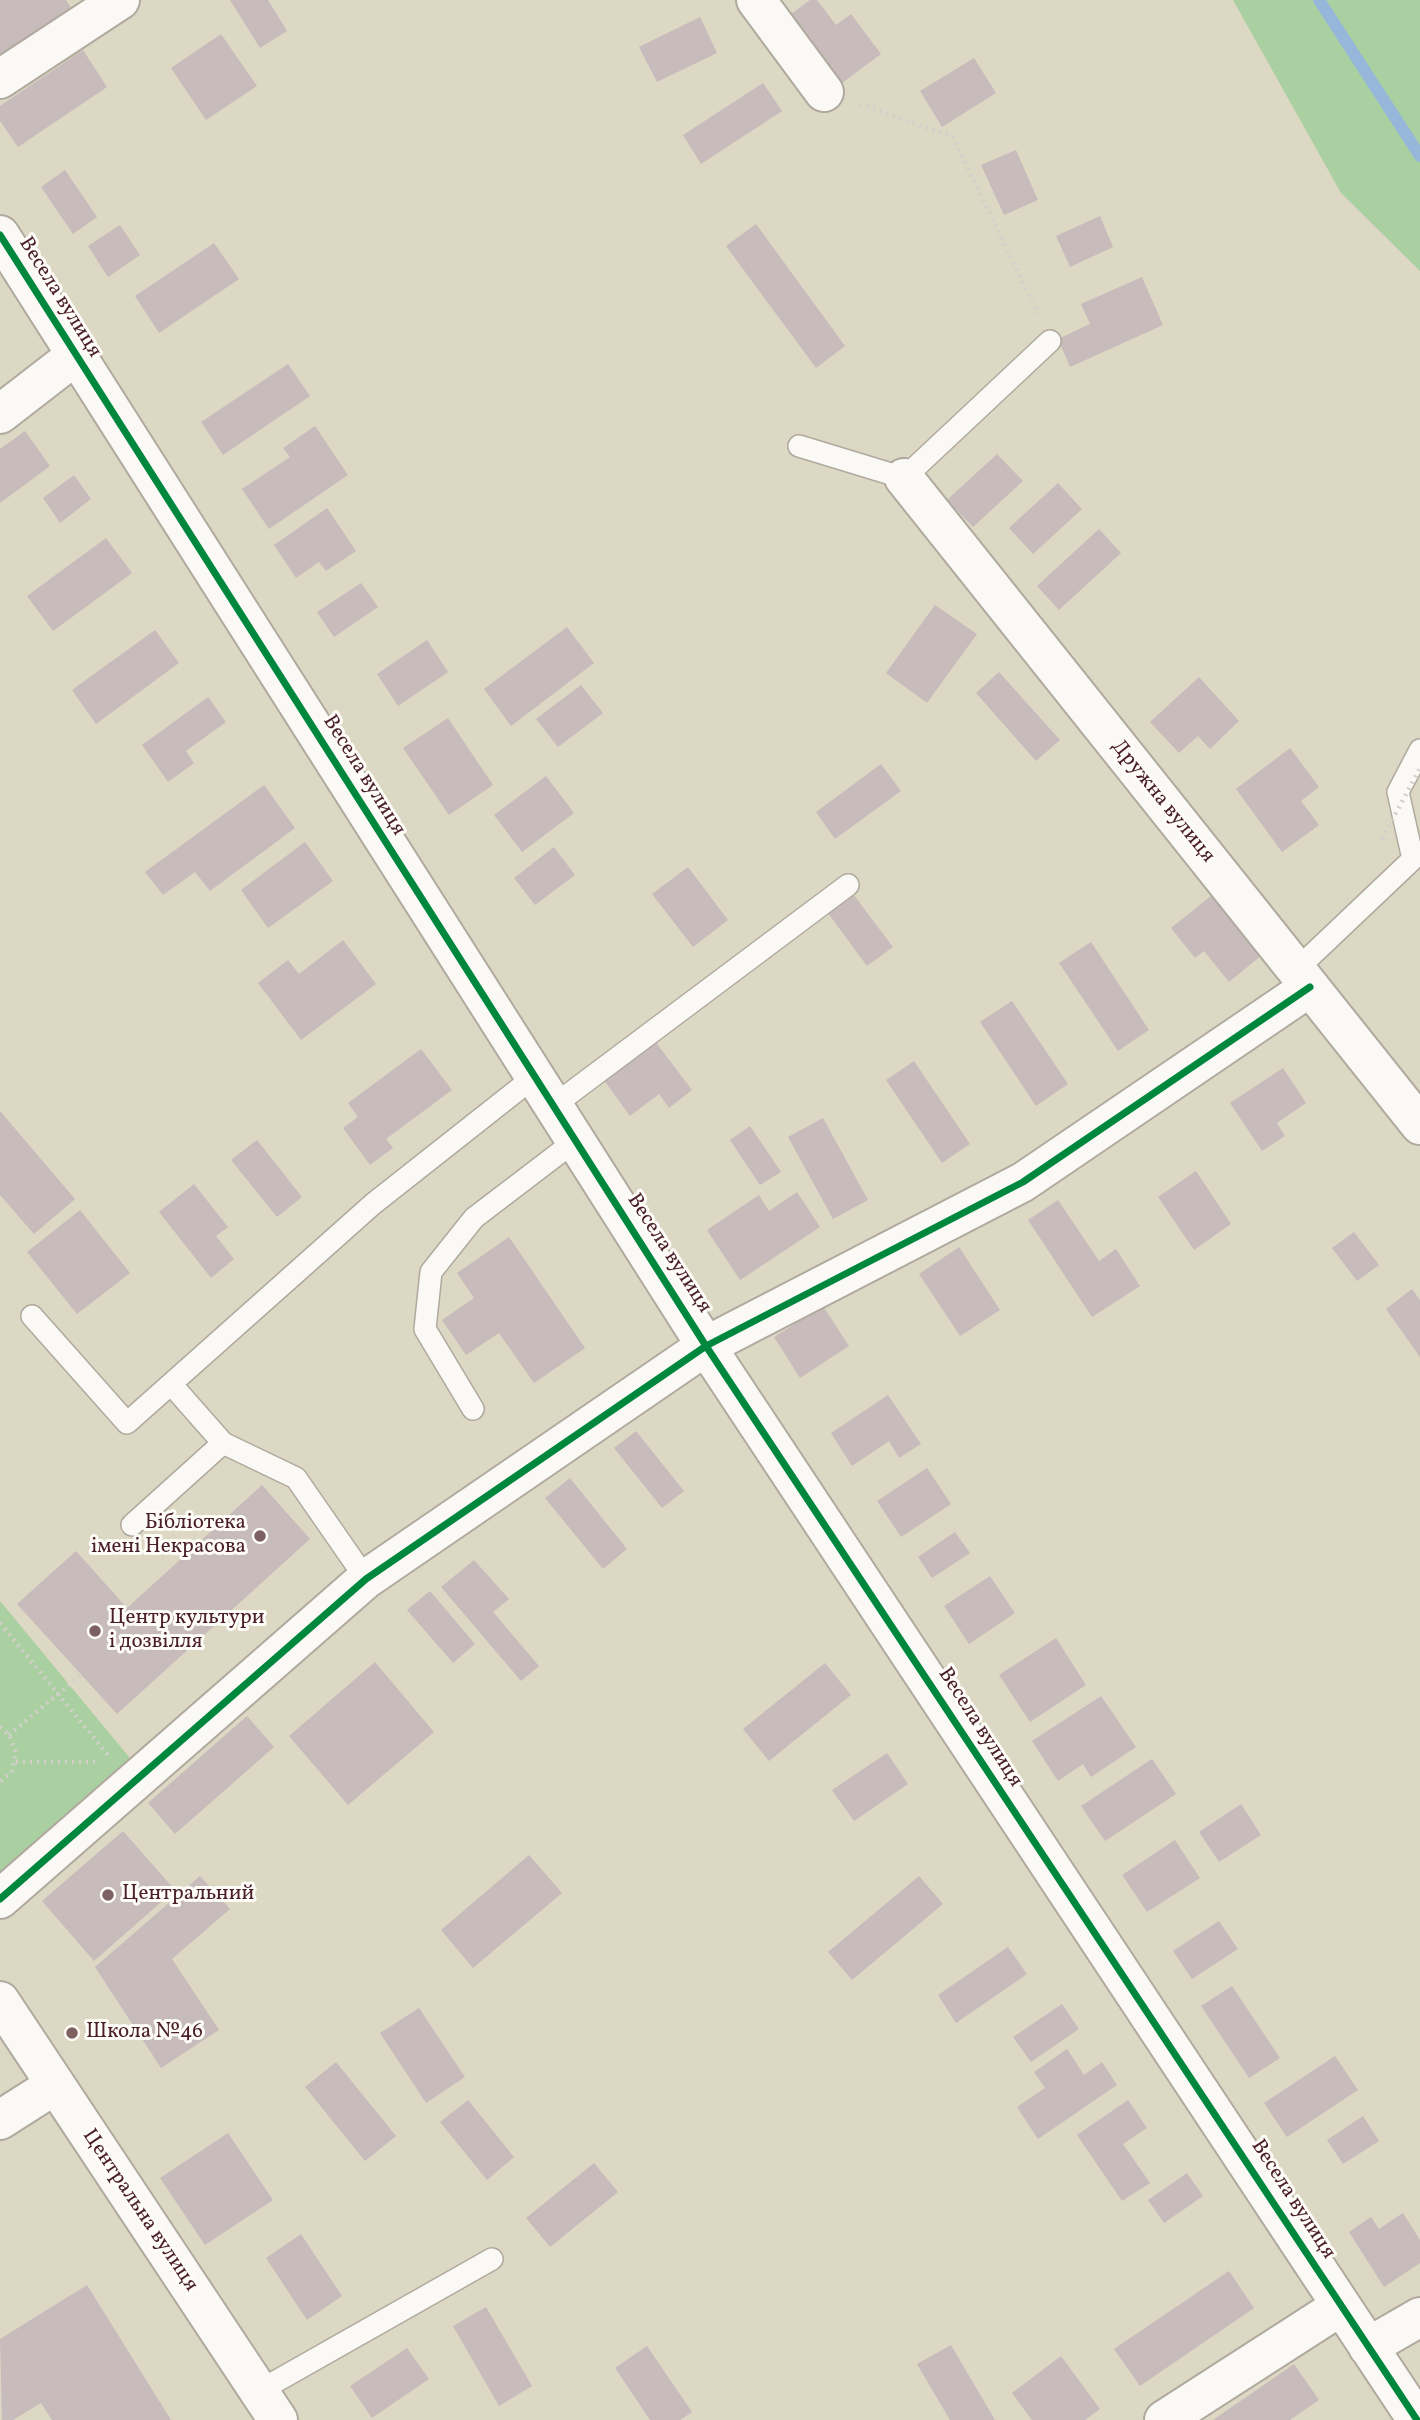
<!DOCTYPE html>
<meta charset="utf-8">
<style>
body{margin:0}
canvas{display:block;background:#dcd8c4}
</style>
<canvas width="1420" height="2420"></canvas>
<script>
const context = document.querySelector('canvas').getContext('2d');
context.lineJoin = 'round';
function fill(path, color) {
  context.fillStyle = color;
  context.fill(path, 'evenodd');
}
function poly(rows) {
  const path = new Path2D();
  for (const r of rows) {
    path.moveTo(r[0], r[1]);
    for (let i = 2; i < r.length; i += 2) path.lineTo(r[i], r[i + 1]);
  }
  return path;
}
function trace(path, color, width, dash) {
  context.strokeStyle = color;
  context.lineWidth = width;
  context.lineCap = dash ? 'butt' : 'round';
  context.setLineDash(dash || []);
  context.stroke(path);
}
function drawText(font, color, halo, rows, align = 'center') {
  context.font = font + ' Vollkorn,serif';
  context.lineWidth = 6;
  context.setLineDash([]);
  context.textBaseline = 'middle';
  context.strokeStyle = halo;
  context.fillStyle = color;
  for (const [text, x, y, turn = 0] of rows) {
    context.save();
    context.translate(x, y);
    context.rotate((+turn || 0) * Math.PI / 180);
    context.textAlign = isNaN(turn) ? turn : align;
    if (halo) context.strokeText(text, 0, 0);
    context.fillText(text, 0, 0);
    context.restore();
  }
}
fill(poly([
 [1233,0,1420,0,1420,271,1341,193],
 [0,1601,134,1763,0,1873]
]), '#aacfa0');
trace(poly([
 [1319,0,1420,156]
]), '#96b7da', 12);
fill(poly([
 [0,0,66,0,71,8,0,55],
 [230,0,268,0,287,31,260,48],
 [810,0,817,0,836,25,851,14,881,54,842,83,791,14],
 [700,17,717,53,657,82,639,47],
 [221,34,257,86,206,120,171,68],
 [83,50,107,87,18,147,0,121,0,106],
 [974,58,996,93,942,127,920,91],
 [763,83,782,111,701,164,683,135],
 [1016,150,1038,200,1004,215,981,165],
 [65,170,97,217,73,234,41,187],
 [1100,216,1113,247,1070,267,1056,236],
 [756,224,845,346,816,368,726,246],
 [120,225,140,255,108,277,88,246],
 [214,243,239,279,159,333,135,296],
 [1142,277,1163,325,1070,367,1058,339,1090,324,1081,304],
 [288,364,310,396,223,455,201,422],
 [315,426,348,475,269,529,242,489,290,457,283,448],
 [25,431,50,466,0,503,0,449],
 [997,454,1023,481,973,527,947,500],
 [74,475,91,499,60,523,43,498],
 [1058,483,1082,509,1033,554,1009,528],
 [327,508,356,551,326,571,319,562,296,578,274,545],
 [1099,529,1121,553,1059,610,1037,586],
 [106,538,132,573,53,631,27,596],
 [361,583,378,607,334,637,317,612],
 [935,605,977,634,927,703,886,673],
 [567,627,594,663,511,726,484,689],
 [155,630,179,663,96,724,72,690],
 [427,640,448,672,398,706,377,674],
 [999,672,1060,740,1036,761,976,693],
 [1199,677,1239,721,1210,749,1198,736,1179,753,1150,722],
 [581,685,603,713,558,747,536,719],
 [208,697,226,722,186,751,194,763,168,782,142,745],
 [448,718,493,785,449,815,403,748],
 [1290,748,1319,787,1301,801,1319,825,1282,852,1236,789],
 [881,764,901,791,835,839,816,812],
 [546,776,574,813,522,852,494,815],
 [264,785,295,828,210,891,195,872,163,895,145,872],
 [305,842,333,881,268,928,241,890],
 [554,847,575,875,535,905,514,878],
 [688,867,728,920,693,947,652,894],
 [853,894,893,947,867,966,828,913],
 [1212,895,1262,955,1229,982,1204,951,1195,958,1171,928],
 [343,940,376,984,301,1040,258,983,288,960,299,974],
 [1091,942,1149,1030,1118,1051,1059,963],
 [1012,1001,1068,1084,1036,1106,980,1022],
 [654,1040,692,1090,669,1108,659,1094,630,1116,603,1079],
 [421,1049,452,1090,386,1139,393,1148,370,1165,343,1128,358,1117,348,1103],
 [914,1061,970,1144,942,1163,886,1080],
 [1283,1068,1306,1103,1277,1123,1285,1136,1262,1151,1230,1103],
 [0,1111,75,1199,34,1234,0,1195],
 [823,1118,868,1200,833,1219,788,1137],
 [750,1126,781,1172,760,1185,730,1140],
 [257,1140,302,1197,277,1217,231,1160],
 [1196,1171,1231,1224,1194,1250,1158,1197],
 [194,1184,228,1227,216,1236,234,1259,211,1278,159,1212],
 [797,1192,820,1227,740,1280,707,1230,759,1195,769,1211],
 [1058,1200,1099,1261,1116,1249,1140,1286,1092,1317,1028,1220],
 [80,1210,130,1273,77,1314,27,1252],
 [1354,1232,1379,1265,1357,1281,1332,1248],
 [509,1237,585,1348,534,1383,499,1333,466,1355,442,1320,474,1298,457,1273],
 [959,1247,1000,1310,960,1336,919,1274],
 [1412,1289,1420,1300,1420,1357,1386,1309],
 [823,1306,849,1346,800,1378,774,1337],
 [888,1395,921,1444,899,1458,889,1441,852,1466,831,1433],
 [636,1431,684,1491,662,1508,614,1448],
 [927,1468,951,1504,901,1537,877,1501],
 [570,1478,627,1549,603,1569,545,1498],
 [262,1485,310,1539,117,1714,17,1604,76,1551,127,1608],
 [955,1532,970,1553,932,1578,918,1557],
 [474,1560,509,1599,493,1612,539,1666,521,1681,441,1587],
 [990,1576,1015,1613,969,1644,944,1606],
 [430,1591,475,1644,453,1663,407,1610],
 [1056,1638,1086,1685,1030,1722,999,1675],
 [375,1662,434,1732,348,1805,289,1736],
 [825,1663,851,1695,769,1761,743,1729],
 [1101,1696,1136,1747,1091,1777,1083,1764,1058,1781,1032,1741],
 [247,1716,274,1747,175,1834,148,1803],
 [887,1753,908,1784,854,1821,832,1790],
 [1152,1759,1176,1794,1105,1841,1081,1806],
 [1241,1804,1261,1835,1219,1862,1199,1832],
 [123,1831,175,1890,94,1961,42,1901],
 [1175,1840,1200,1878,1147,1912,1122,1875],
 [529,1855,562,1893,473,1968,441,1930],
 [200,1876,230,1909,172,1959,219,2030,161,2068,95,1967],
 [919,1876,943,1904,852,1980,828,1952],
 [1219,1921,1238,1949,1192,1979,1173,1951],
 [1008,1947,1027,1974,956,2023,938,1995],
 [1232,1986,1280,2058,1249,2078,1201,2006],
 [1062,2004,1079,2029,1031,2062,1013,2037],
 [419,2008,465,2077,426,2103,380,2033],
 [1067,2049,1084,2075,1102,2062,1117,2085,1038,2139,1017,2107,1045,2088,1034,2072],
 [1335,2056,1358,2090,1287,2137,1264,2103],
 [336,2062,396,2136,365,2161,305,2087],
 [468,2100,514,2157,487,2180,440,2122],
 [1128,2100,1147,2128,1123,2144,1150,2183,1122,2201,1077,2135],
 [1363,2116,1379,2141,1343,2164,1327,2140],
 [228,2133,273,2200,205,2245,160,2178],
 [594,2163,618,2192,550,2247,526,2218],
 [1187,2173,1203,2196,1164,2223,1148,2200],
 [1403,2213,1420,2240,1420,2263,1384,2287,1349,2232,1371,2217,1379,2229],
 [301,2234,342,2296,307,2320,266,2258],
 [1229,2271,1254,2308,1140,2386,1114,2349],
 [87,2285,171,2420,52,2420,41,2403,13,2420,2,2420,0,2339],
 [486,2307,532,2386,499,2406,453,2326],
 [951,2345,995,2420,950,2420,917,2364],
 [647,2346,692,2412,680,2420,650,2420,615,2368],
 [407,2348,429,2379,372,2418,350,2386],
 [1061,2356,1100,2409,1085,2420,1032,2420,1012,2393],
 [1294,2364,1319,2400,1290,2420,1213,2420]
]), '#c7bbbb');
const service = poly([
 [799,446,904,478,1050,341],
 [1296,970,1413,859,1398,792,1420,750],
 [553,1106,848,885],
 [32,1316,127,1423,373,1204,534,1077],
 [171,1384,223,1443,296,1478,366,1579],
 [473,1409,425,1329,431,1272,474,1218,575,1141],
 [132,1525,223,1443],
 [259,2391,492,2259]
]);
const minor = poly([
 [756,0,824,92],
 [0,79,120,0],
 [0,235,706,1346,1417,2420],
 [0,414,75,356],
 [904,478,1420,1125],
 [0,1899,366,1579,706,1346,1023,1182,1310,987],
 [0,2120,55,2085],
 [1368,2347,1420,2317],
 [1164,2420,1341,2306]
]);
const tertiary = poly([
 [0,2001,278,2420]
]);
trace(service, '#b0a99e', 24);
trace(minor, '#b0a99e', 42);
trace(tertiary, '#b0a99e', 42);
trace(poly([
 [860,104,953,137,1038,314],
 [0,1623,108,1755],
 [0,1727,9,1735,16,1752,12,1771,0,1782],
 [9,1735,81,1675],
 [16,1762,97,1762]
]), '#d3d0cb', 4.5, [2, 5]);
trace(service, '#faf9f6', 21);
trace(minor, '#faf9f6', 38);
trace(tertiary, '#faf9f6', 38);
trace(poly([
 [1382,839,1420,768]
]), '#d3d0cb', 4.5, [2, 5]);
trace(poly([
 [0,235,706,1346,1417,2420],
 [0,1899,366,1579,706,1346,1023,1182,1310,987]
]), '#00873e', 7);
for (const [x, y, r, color] of [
 [260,1536,7,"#7d6061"],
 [95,1631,7,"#7d6061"],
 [108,1895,7,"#7d6061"],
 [72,2033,7,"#7d6061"]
]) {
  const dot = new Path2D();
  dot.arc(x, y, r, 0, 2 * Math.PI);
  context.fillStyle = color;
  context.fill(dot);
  trace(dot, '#fdfcf7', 2.5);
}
drawText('21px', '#4a1f2b', '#fdfcf7', [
 ["Весела вулиця",59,298,58],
 ["Весела вулиця",363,776,58],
 ["Дружна вулиця",1162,802,51],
 ["Весела вулиця",668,1254,57],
 ["Весела вулиця",979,1728,57],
 ["Весела вулиця",1292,2200,57],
 ["Центральна вулиця",139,2211,56]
]);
drawText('21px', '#4a1f2b', '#fdfcf7', [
 ["Бібліотека",246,1524,"right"],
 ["імені Некрасова",246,1548,"right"],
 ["Центр культури",109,1619],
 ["і дозвілля",109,1643],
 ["Центральний",122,1895],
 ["Школа №46",86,2033]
], 'left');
</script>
